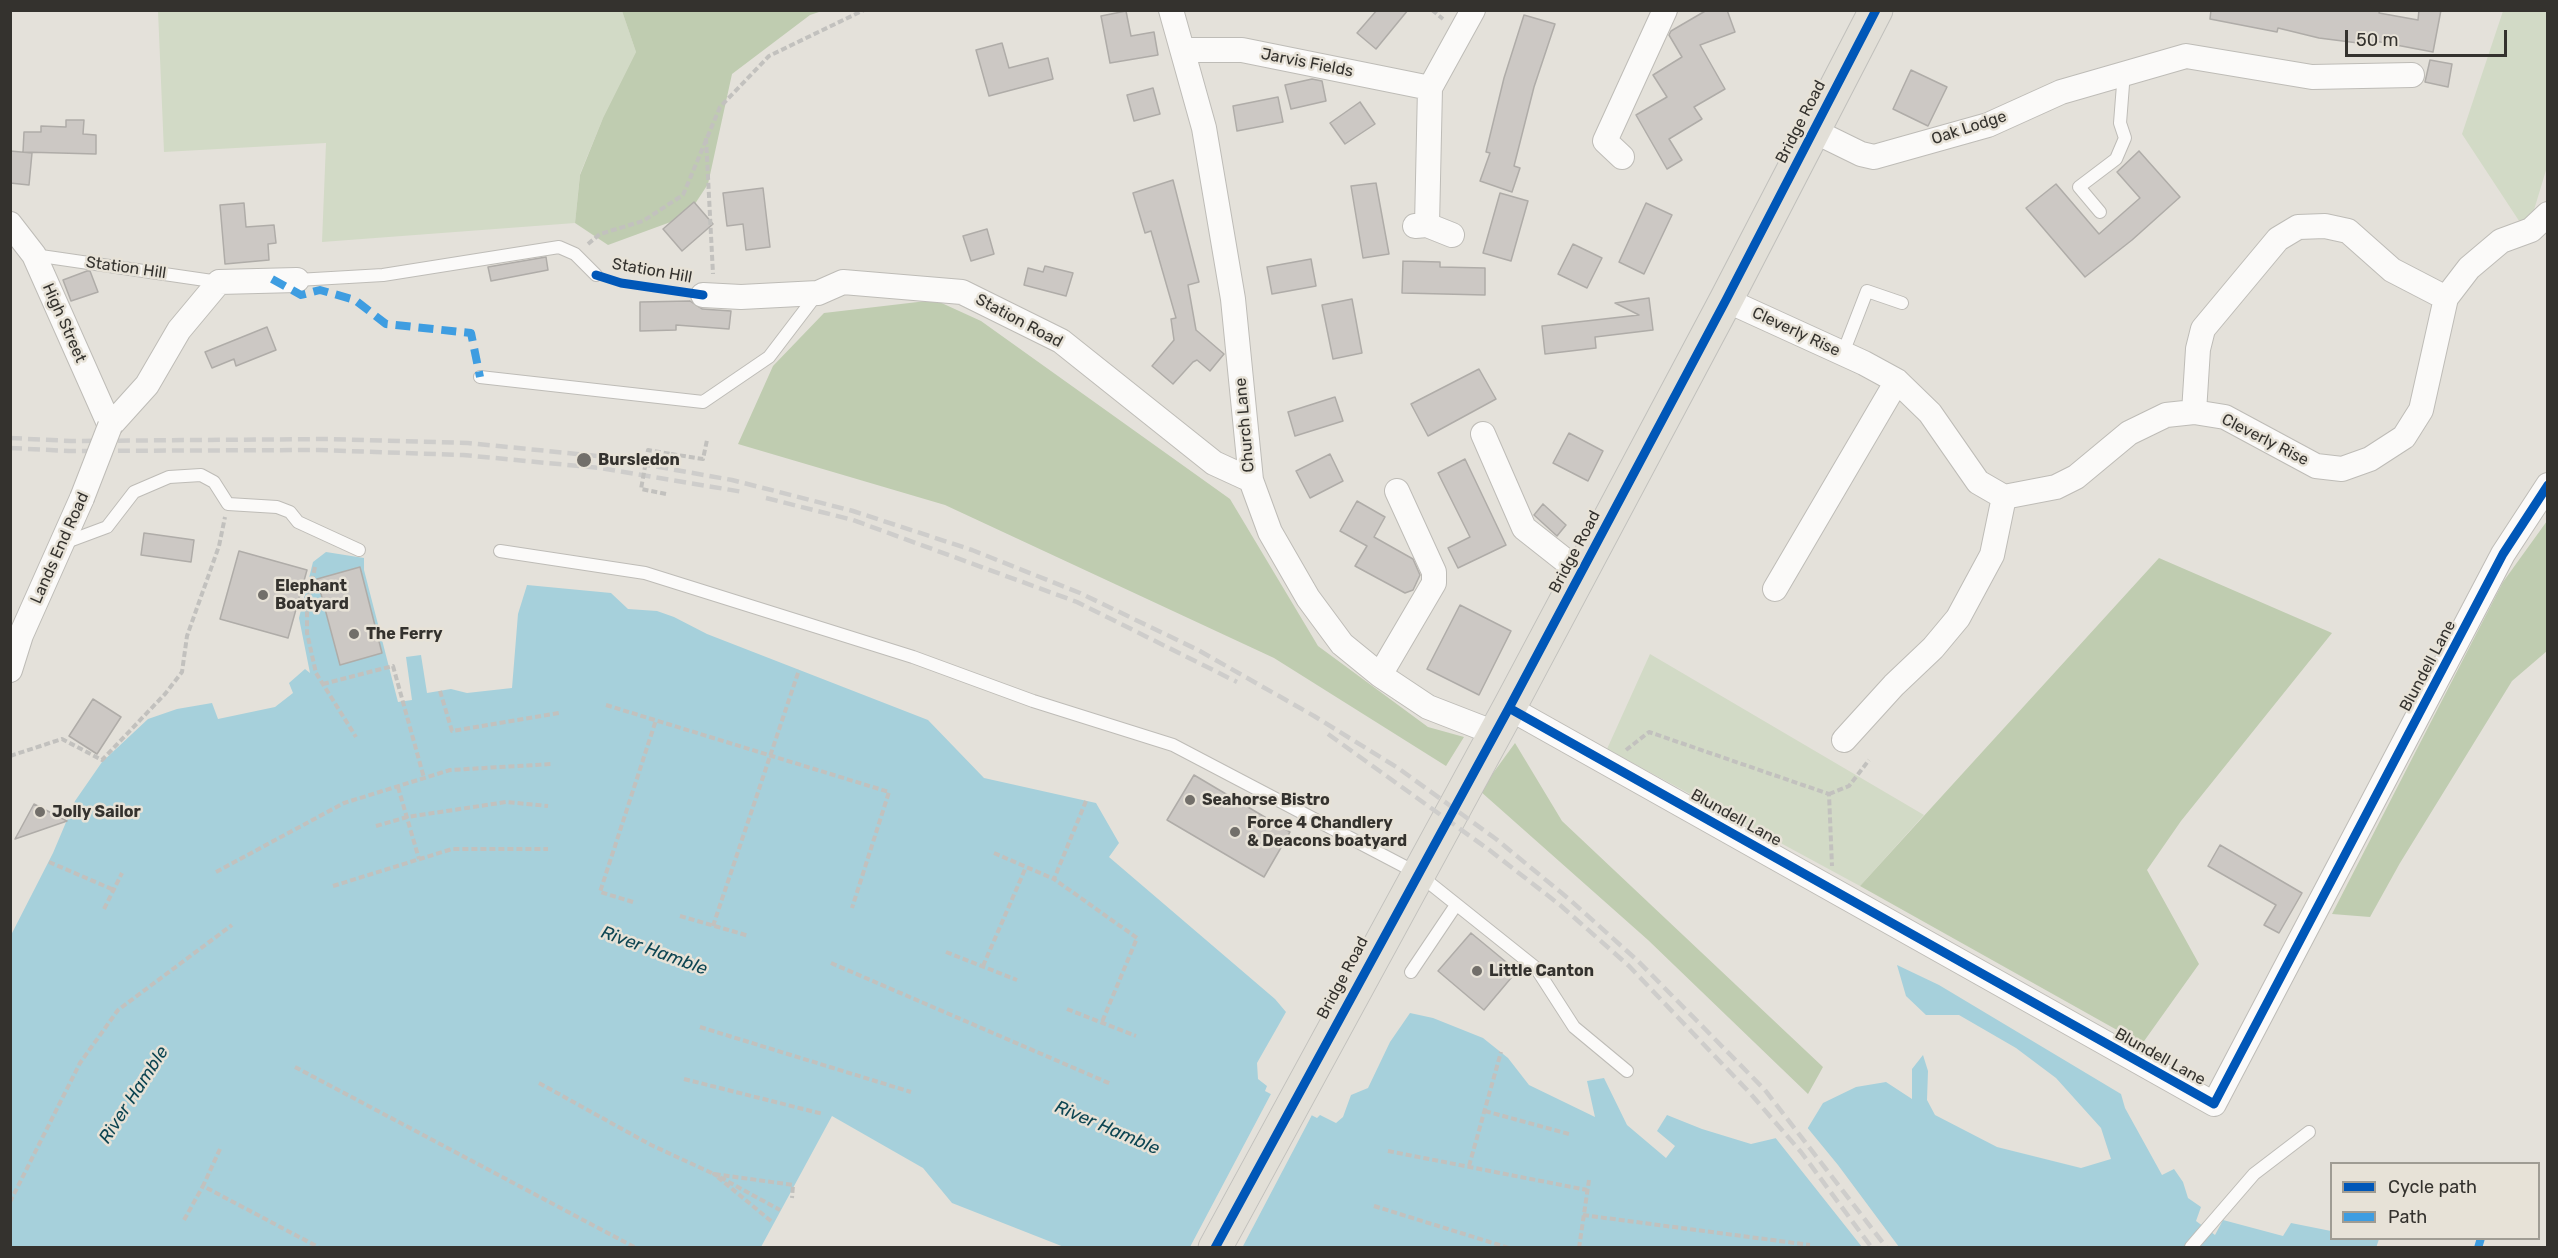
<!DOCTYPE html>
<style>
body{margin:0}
#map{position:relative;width:2558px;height:1258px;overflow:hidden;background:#e4e1da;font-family:Rubik,sans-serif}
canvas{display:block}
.frame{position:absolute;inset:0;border:12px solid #34322e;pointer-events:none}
.legend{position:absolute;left:2330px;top:1162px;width:210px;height:78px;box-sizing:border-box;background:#e7e2d7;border:2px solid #9f9c93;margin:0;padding:8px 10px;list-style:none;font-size:18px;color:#34322e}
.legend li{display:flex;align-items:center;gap:12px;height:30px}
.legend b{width:30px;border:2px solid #9f9c93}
.scale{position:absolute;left:2345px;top:30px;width:162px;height:27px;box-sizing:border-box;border:3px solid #34322e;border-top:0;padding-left:8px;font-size:18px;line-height:21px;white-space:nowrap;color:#34322e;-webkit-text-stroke:4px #e7e2d7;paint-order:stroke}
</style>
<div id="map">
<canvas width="2558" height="1258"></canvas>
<div class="frame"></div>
<ul class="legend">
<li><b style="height:8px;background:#0057b8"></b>Cycle path</li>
<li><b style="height:8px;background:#3e9de1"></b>Path</li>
</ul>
<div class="scale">50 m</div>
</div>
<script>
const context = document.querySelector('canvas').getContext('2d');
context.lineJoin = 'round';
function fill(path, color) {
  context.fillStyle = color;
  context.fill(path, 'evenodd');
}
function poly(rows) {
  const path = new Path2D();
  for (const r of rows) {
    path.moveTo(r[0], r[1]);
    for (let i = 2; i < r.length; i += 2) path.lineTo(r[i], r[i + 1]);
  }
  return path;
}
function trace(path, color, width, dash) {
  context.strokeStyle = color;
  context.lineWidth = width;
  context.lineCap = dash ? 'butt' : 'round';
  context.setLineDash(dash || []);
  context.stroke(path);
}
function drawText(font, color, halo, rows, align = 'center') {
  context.font = font + ' Rubik,sans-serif';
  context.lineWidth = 5;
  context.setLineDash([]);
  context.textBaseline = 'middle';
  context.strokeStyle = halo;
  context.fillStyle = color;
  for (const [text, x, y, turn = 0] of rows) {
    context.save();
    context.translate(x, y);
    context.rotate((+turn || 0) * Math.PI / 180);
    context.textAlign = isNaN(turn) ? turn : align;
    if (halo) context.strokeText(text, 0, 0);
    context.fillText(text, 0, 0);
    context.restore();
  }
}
fill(poly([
 [158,11,622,11,636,52,603,118,580,174,575,223,322,242,326,143,164,152],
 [2503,11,2547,11,2547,167,2527,233,2462,134],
 [1650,654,1924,815,1860,886,1607,749]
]), '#d2dac6');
fill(poly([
 [622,11,822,11,810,15,732,74,708,184,687,216,608,245,575,223,580,175,603,118,636,52],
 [935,300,981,321,1230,499,1318,646,1428,727,1464,737,1446,766,1274,658,945,505,738,444,773,366,824,313],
 [2547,521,2547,651,2512,681,2400,863,2370,917,2332,914,2503,582],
 [2159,558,2332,633,2181,821,2147,870,2199,964,2142,1044,1860,886],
 [1515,743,1562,821,1823,1067,1808,1094,1648,940,1480,791]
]), '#bfccb0');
fill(poly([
 [326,552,364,558,364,570,398,702,412,700,406,657,421,655,427,693,451,689,467,693,512,688,518,614,527,585,611,593,628,609,657,611,674,617,707,634,928,720,984,778,1096,803,1119,843,1109,857,1275,999,1286,1012,1257,1063,1258,1079,1267,1086,1265,1091,1317,1118,1320,1115,1336,1123,1343,1117,1351,1095,1368,1088,1390,1042,1410,1013,1433,1018,1483,1038,1508,1058,1529,1085,1595,1117,1587,1081,1604,1078,1627,1125,1666,1158,1675,1146,1657,1131,1667,1115,1702,1129,1751,1144,1806,1131,1823,1103,1856,1087,1886,1082,1912,1099,1912,1069,1923,1055,1928,1071,1927,1100,1935,1115,1997,1147,2081,1168,2111,1159,2101,1128,2056,1078,2016,1048,1959,1015,1926,1015,1906,996,1897,965,1939,985,2121,1094,2125,1108,2162,1175,2174,1169,2183,1182,2188,1198,2201,1207,2196,1221,2215,1235,2223,1220,2283,1236,2291,1223,2331,1231,2332,1238,2379,1239,2376,1248,1064,1247,952,1203,923,1168,832,1116,761,1247,11,1247,10,937,53,853,75,801,102,762,148,719,177,709,212,703,218,719,275,707,293,693,289,683,305,669,310,673,299,618,313,562]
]), '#a6d0db');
fill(poly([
 [1272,1092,1313,1113,1242,1248,1190,1247],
 [1806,1126,1838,1165,1899,1247,1862,1247,1774,1136]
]), '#e4e1da');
const building = poly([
 [1377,10,1408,10,1376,49,1357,33,1377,10],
 [1707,10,1727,10,1735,32,1700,45,1725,89,1694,107,1702,119,1669,139,1682,160,1667,169,1636,115,1667,97,1653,75,1682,57,1669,35,1671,31,1707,10],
 [2211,10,2380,10,2379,13,2418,20,2419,10,2441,10,2433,52,2375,41,2374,45,2319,38,2278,28,2277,32,2210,19,2211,10],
 [1126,11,1131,36,1154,32,1158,55,1110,63,1101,16,1126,11],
 [1524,15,1555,24,1534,87,1514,166,1520,168,1512,192,1480,181,1490,153,1486,152,1504,78,1524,15],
 [1002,43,1009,68,1048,58,1053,79,989,96,976,50,1002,43],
 [2430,60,2452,64,2448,87,2425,82,2430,60],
 [1911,70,1947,87,1928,126,1893,109,1911,70],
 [1312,79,1322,81,1326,101,1291,109,1285,85,1312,79],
 [1153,88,1160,114,1134,121,1127,95,1153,88],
 [1278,97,1283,122,1237,131,1233,106,1278,97],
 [1360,102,1375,124,1345,144,1330,123,1360,102],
 [66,120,84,120,83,134,96,135,96,154,23,152,24,132,41,132,41,126,66,127,66,120],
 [10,151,32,153,29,185,10,183,10,151],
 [2139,151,2180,197,2132,240,2085,277,2026,208,2056,184,2099,234,2140,198,2117,172,2139,151],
 [1173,180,1199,282,1188,285,1196,330,1224,354,1210,371,1197,360,1193,362,1173,384,1152,366,1174,340,1171,319,1176,318,1151,231,1145,233,1133,193,1173,180],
 [1376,183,1389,254,1363,258,1351,186,1376,183],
 [763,188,770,247,746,250,743,224,727,226,723,193,763,188],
 [1500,193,1528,201,1511,261,1483,253,1500,193],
 [694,202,713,224,682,251,663,229,694,202],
 [244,203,246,227,274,225,276,243,268,244,269,260,225,264,220,205,244,203],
 [1646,203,1672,215,1644,274,1619,262,1646,203],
 [987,229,994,254,971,261,963,236,987,229],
 [1573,244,1602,258,1587,288,1558,274,1573,244],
 [546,257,548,270,491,281,488,267,546,257],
 [1311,259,1316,286,1272,294,1267,267,1311,259],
 [1403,261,1440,262,1440,267,1485,268,1485,295,1402,293,1403,261],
 [1045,266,1073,273,1066,296,1024,285,1028,268,1043,272,1045,266],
 [87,271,90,271,98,292,71,301,63,280,87,271],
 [1649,298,1653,330,1595,337,1596,348,1545,354,1542,326,1639,315,1615,303,1649,298],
 [1352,299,1362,353,1333,359,1322,305,1352,299],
 [690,301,702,309,731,311,729,329,676,325,676,330,640,331,640,302,690,301],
 [267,327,276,350,236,366,234,359,212,368,205,352,267,327],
 [1479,369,1496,399,1428,436,1411,404,1479,369],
 [1335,397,1343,421,1295,436,1288,412,1335,397],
 [1569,433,1603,451,1588,481,1553,463,1569,433],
 [1330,454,1343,481,1310,498,1296,471,1330,454],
 [1465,459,1506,545,1458,568,1448,548,1470,537,1438,473,1465,459],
 [1357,501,1385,517,1374,537,1413,559,1420,575,1413,590,1405,593,1355,566,1367,546,1340,531,1357,501],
 [1543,504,1566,525,1557,536,1534,515,1543,504],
 [144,533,194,540,191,562,141,555,144,533],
 [239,551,307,570,288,638,220,619,239,551],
 [360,567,382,653,340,665,317,579,360,567],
 [1460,605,1511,631,1479,695,1427,669,1460,605],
 [93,699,121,717,97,754,69,736,93,699],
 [1194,775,1290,832,1264,877,1167,820,1194,775],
 [34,804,67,821,15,839,34,804],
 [2220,845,2302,893,2279,933,2264,925,2276,905,2208,866,2220,845],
 [1471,933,1517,971,1484,1010,1438,971,1471,933]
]);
fill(building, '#ccc8c4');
trace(building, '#afaca8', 1.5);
const lane = poly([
 [2100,212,2079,187,2116,159,2125,138,2120,123,2124,72],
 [34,255,219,282],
 [297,280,383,275,559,247,575,254,596,275],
 [1843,353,1867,291,1902,303],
 [480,377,703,402,769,357,817,294],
 [64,543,107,527,134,492,169,477,201,475,214,482,228,504,277,507,290,512,298,522,359,550],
 [500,551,645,573,913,657,1033,701,1173,745,1417,873,1536,968,1574,1027,1627,1071],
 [1411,972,1456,905],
 [2191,1247,2254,1174,2309,1132]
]);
const street = poly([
 [1171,10,1204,128,1233,299,1251,480,1270,532,1308,598,1342,644,1380,675,1428,707,1495,733],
 [1183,50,1242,50,1430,88],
 [1814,131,1861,154,1874,157,1988,125,2061,92,2186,56,2312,77,2412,75],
 [1622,157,1605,141,1665,10],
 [10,224,34,255,110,426,147,385,179,330,219,282,297,280],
 [1427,225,1430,88,1473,10],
 [1415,226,1427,225,1452,235],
 [703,295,741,297,818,293,843,282,962,292,1061,341,1214,463,1251,480],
 [1726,300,1864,363,1897,381,1930,413,1978,482,2004,497,2056,487,2076,477,2129,433,2166,415,2194,412,2225,417,2316,466,2342,469,2370,459,2404,437,2421,410,2446,298,2469,268,2501,241,2531,230,2548,214],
 [2194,412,2198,349,2203,329,2278,239,2298,227,2325,226,2348,231,2392,270,2446,298],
 [1483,434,1524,528,1581,573],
 [1775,589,1897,381],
 [10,670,21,635,82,498],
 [1380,675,1434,583,1434,572,1397,491],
 [1509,708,2214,1104,2503,554,2548,485],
 [1844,740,1894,685,1933,648,1958,618,1992,555,2004,497]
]);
const primary = poly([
 [1215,1248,1509,708,1726,300,1876,10]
]);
trace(lane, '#bebcb7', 14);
trace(street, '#bebcb7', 26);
trace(primary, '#c1c0bc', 35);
trace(poly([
 [1432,10,1443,19],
 [706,138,713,274],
 [588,244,600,234,643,221,683,195,720,107,769,56,864,10],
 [671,454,703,459,707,440],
 [315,567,307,605,307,633,316,673,356,737],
 [323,684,393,666,424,778],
 [440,691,452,731,559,713],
 [606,705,889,792,852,908],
 [1626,750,1649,732,1829,794,1832,866],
 [10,756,62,739,102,760,165,694,182,672,187,636,219,546,225,517],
 [398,787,419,859],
 [1829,794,1849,786,1869,760],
 [1086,801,1054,879,1137,938,1102,1022],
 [376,826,407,817,506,802,548,806],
 [994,853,1054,879],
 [49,862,114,890],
 [216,872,344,803,450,770,552,764],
 [333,886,452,849,548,849],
 [633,902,600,892,656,720],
 [104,909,122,873],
 [680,916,749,936],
 [713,926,799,670],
 [946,952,1017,980],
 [831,963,1111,1084],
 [983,966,1026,867],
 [1067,1009,1136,1036],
 [700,1027,911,1092],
 [295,1067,636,1248],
 [684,1079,823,1114],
 [539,1083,651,1145,714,1174,793,1185,792,1198],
 [1485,1111,1569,1134],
 [220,1149,203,1186,320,1248],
 [1388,1151,1587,1190],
 [1469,1166,1501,1052],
 [10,1202,80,1063,118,1010,232,925],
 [1374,1206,1509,1248],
 [1583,1215,1810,1245],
 [184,1220,203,1186],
 [771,1221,714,1174,780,1210],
 [1579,1248,1589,1180]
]), '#c2c1be', 4, [6, 3]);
trace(lane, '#fbfaf9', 12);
trace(street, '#fbfaf9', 24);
trace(primary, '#e2dfd7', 33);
trace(poly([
 [10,438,71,441,329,439,468,443,597,456,732,480,853,511,972,550,1080,593,1198,650,1314,716,1398,768,1496,839,1569,899,1638,961,1765,1090,1887,1248],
 [10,448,69,451,318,450,463,455,600,468,743,492],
 [766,498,853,520,1077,602,1237,682],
 [1328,734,1488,849,1560,905,1629,966,1749,1092,1801,1152,1872,1248]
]), '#cecdcb', 4.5, [12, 6]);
const streetBridge = poly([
 [82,498,110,426]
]);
trace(streetBridge, '#bebcb7', 26, []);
trace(poly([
 [666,494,641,489,648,450,671,454]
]), '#c2c1be', 4, [6, 3]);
trace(streetBridge, '#fbfaf9', 24);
trace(poly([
 [272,279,301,295,320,290,355,300,386,324,471,333,480,377],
 [2478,1248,2481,1238]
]), '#3e9de1', 8, [15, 8]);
trace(poly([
 [596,275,621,283,703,295],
 [1509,708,2214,1104,2503,554,2548,485],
 [1215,1248,1509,708,1726,300,1876,10]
]), '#0057b8', 9);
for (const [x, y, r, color] of [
 [584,460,8,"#726f6a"],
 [263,595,6,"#726f6a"],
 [354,634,6,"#726f6a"],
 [1190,800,6,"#726f6a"],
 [40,812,6,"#726f6a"],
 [1235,832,6,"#726f6a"],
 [1477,971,6,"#726f6a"]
]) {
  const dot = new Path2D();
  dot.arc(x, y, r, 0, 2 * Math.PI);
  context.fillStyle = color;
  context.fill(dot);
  trace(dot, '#e7e2d7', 2);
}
drawText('16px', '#34322e', '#e7e2d7', [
 ["Jarvis Fields",1307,63,11],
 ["Bridge Road",1801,122,-63],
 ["Oak Lodge",1969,128,-18],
 ["Station Hill",126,268,8],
 ["Station Hill",652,271,10],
 ["Station Road",1019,321,28],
 ["High Street",64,323,66],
 ["Cleverly Rise",1796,332,25],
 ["Church Lane",1245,425,-95],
 ["Cleverly Rise",2265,440,27],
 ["Lands End Road",60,548,-66],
 ["Bridge Road",1575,552,-62],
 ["Blundell Lane",2428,666,-62],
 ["Blundell Lane",1736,818,29],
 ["Bridge Road",1343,978,-62],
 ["Blundell Lane",2160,1057,29]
]);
drawText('bold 16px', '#34322e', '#e7e2d7', [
 ["Bursledon",598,460],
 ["Elephant",275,586],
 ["Boatyard",275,604],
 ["The Ferry",366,634],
 ["Seahorse Bistro",1202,800],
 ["Jolly Sailor",52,812],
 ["Force 4 Chandlery",1247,823],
 ["& Deacons boatyard",1247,841],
 ["Little Canton",1489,971]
], 'left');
drawText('italic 18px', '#0d4552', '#e7e2d7', [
 ["River Hamble",654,951,20],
 ["River Hamble",134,1095,-57],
 ["River Hamble",1107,1128,23]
]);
</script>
